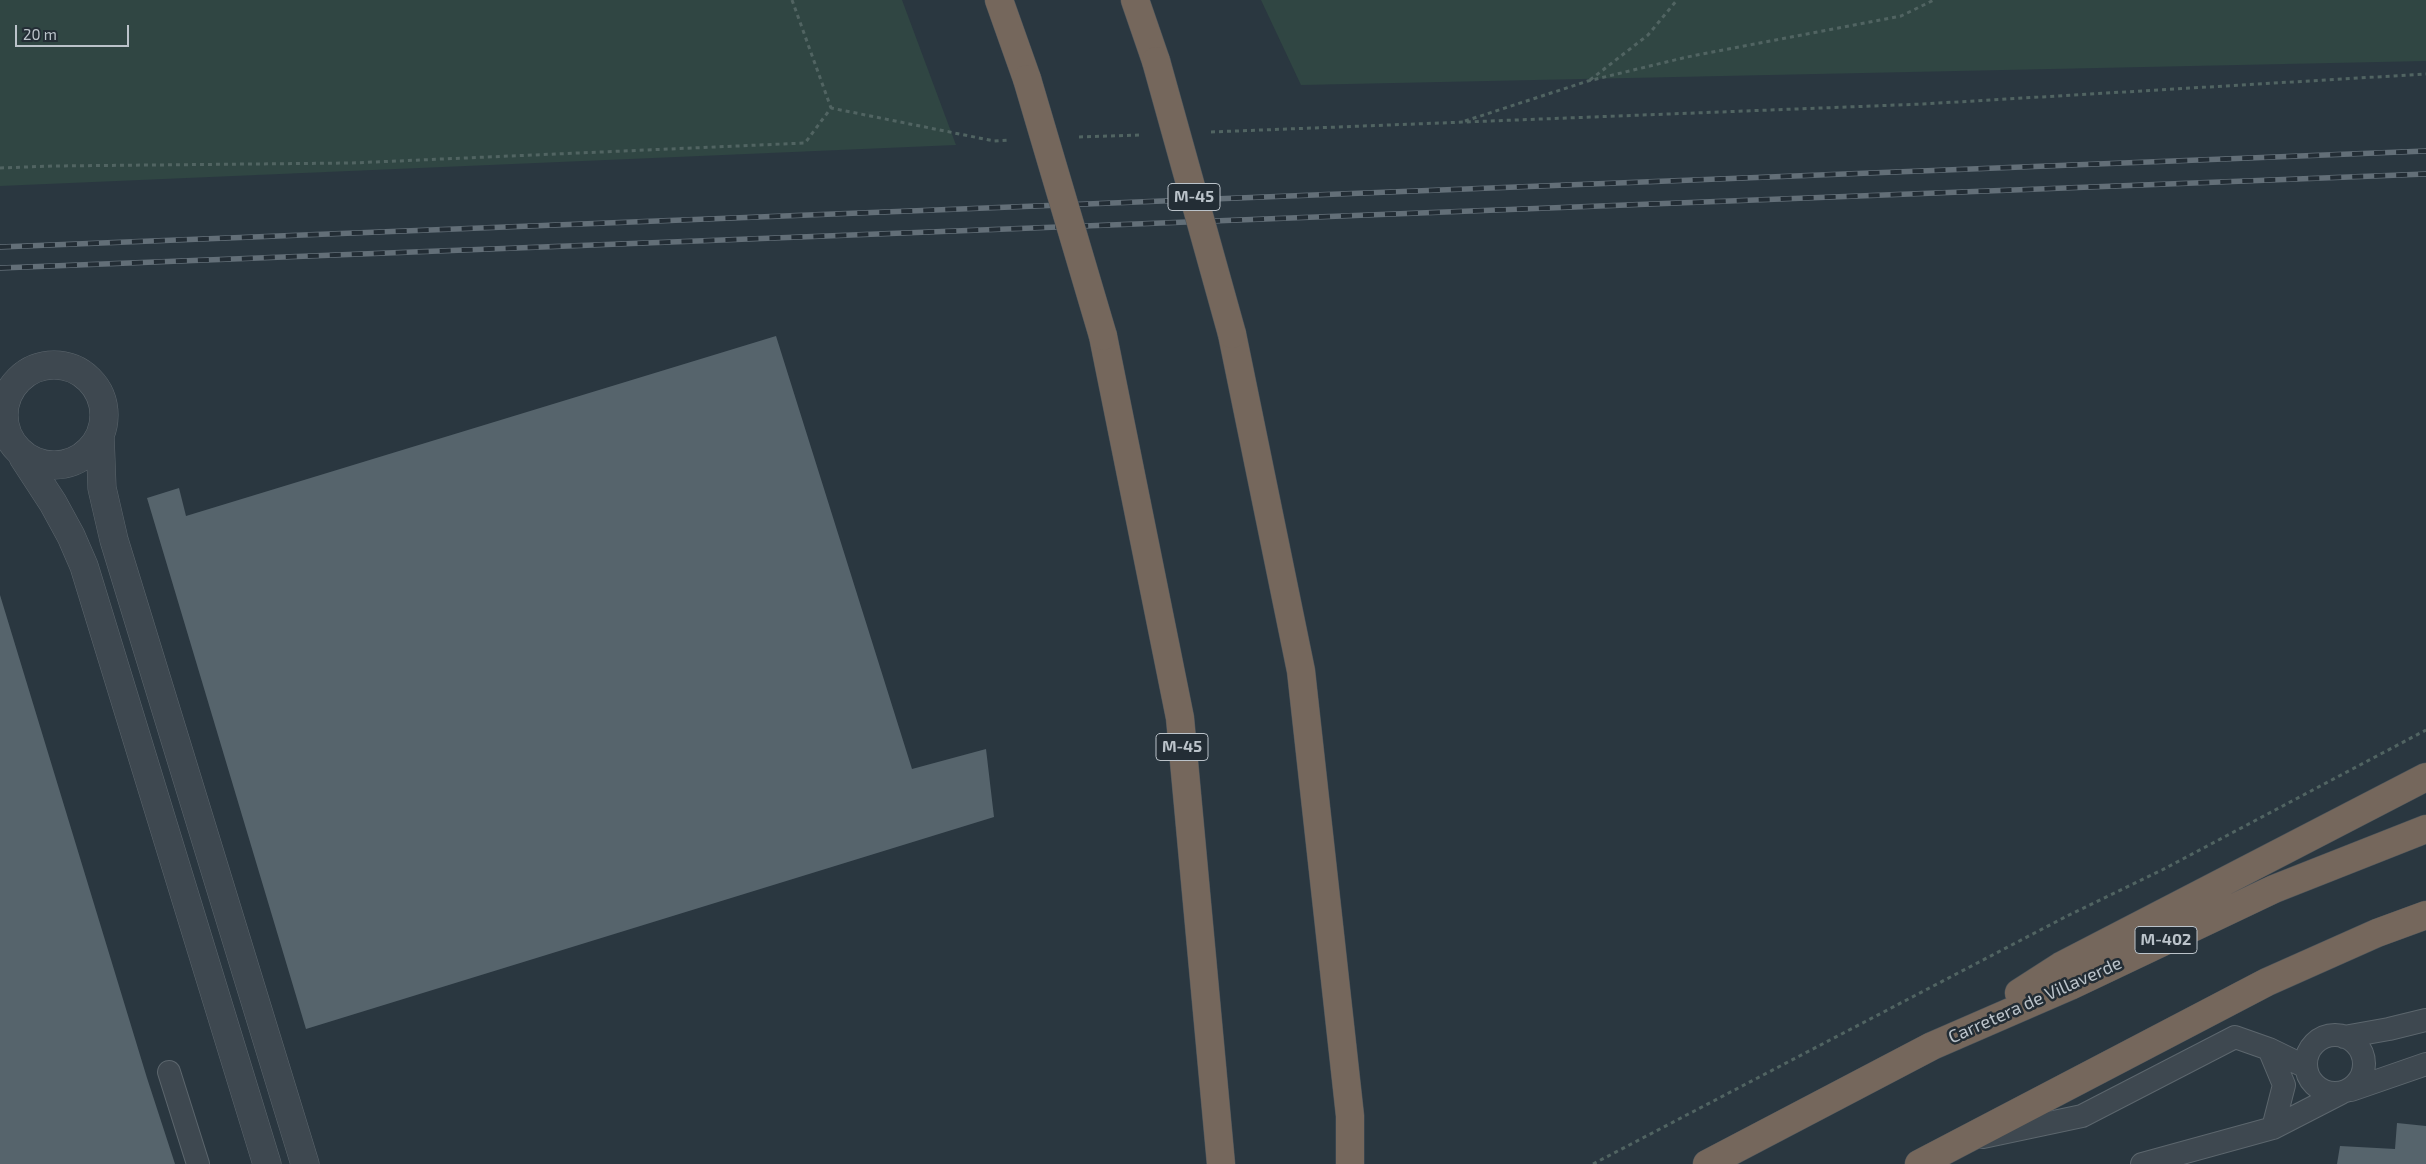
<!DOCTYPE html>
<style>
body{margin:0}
#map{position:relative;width:2426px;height:1164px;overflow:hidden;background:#2a3740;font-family:"Exo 2",sans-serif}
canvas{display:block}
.scale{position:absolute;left:15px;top:25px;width:114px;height:22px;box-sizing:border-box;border:2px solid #bbc3ca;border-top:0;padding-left:6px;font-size:15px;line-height:18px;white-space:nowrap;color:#bbc3ca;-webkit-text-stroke:4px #232d35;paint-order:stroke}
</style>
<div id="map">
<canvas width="2426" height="1164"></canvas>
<div class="scale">20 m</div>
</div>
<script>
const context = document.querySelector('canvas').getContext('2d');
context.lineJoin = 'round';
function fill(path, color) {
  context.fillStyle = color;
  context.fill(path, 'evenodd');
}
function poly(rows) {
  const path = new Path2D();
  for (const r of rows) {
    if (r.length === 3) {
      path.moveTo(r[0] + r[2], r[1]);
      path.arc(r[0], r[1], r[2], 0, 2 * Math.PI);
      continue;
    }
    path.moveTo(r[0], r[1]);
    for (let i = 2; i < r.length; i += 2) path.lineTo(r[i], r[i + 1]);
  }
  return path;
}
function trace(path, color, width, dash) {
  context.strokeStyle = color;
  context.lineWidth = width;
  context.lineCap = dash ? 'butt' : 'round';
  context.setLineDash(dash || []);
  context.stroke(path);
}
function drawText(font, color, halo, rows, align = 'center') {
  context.font = font + ' "Exo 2",sans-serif';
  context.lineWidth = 5;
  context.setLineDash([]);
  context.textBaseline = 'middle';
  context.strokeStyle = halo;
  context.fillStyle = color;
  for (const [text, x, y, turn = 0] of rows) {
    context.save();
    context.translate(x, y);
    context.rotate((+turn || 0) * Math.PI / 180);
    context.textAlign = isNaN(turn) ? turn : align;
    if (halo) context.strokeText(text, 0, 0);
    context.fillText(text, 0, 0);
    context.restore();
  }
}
fill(poly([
 [0,0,902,0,956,145,0,186],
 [1261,0,2426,0,2426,61,1301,85]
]), '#304643');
fill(poly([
 [776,336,912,769,986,749,994,817,306,1029,147,498,179,488,186,516],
 [0,595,147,1078,175,1164,0,1164],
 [2397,1123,2426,1126,2426,1164,2337,1164,2340,1146,2395,1149]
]), '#56646c');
const lane = poly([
 [2335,1064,29],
 [2344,1037,2389,1029,2426,1020],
 [2269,1049,2284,1085,2273,1128],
 [169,1072,198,1164],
 [2351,1090,2426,1064],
 [1983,1137,2082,1116,2235,1037,2269,1049,2306,1067],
 [2142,1164,2273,1128,2341,1093]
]);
const street = poly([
 [54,415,50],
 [100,435,102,488,114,540,305,1164],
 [23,457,53,503,71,536,84,566,267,1164]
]);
const highway = poly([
 [999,0,1027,79],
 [1135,0,1156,61],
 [1232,334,1301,671,1350,1116,1350,1164],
 [1103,336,1180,718,1221,1164],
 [2019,993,2061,966,2426,777],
 [1707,1164,1932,1046,2070,986,2274,889,2426,829],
 [1919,1164,2267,982,2377,933,2426,915]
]);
trace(lane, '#5c666d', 24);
trace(street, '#5c666d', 29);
trace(highway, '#49535a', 29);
trace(poly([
 [792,0,831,108],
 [1590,80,1648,35,1677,0],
 [1465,121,1588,81,1687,57,1901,16,1934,0],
 [1211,132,1923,104,2426,74],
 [1079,137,1142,135],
 [0,168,52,166,352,163,805,143,831,108,994,141,1010,140],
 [1593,1164,2069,915,2162,870,2426,730]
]), '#516462', 3, [4, 4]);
trace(lane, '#3e4850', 22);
trace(street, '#3e4850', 28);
trace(highway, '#75675c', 28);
const rail = poly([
 [0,247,2426,151],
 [0,268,2426,174]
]);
trace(rail, '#636f78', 5.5);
trace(rail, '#232d35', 4, [11]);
const highwayBridge = poly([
 [1156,61,1232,334],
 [1027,79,1103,336]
]);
trace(highwayBridge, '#49535a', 29, []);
trace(highwayBridge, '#75675c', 28);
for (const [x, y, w] of [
 [1194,197,52],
 [1182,747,52],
 [2166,940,62]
]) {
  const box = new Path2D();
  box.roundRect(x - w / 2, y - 13.5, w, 27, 4);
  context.fillStyle = '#232d35';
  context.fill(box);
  trace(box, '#bbc3ca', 1);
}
drawText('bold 16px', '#bbc3ca', null, [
 ["M-45",1194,197],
 ["M-45",1182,747],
 ["M-402",2166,940]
]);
drawText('18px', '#bbc3ca', '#232d35', [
 ["Carretera de Villaverde",2035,1000,-24]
]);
</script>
